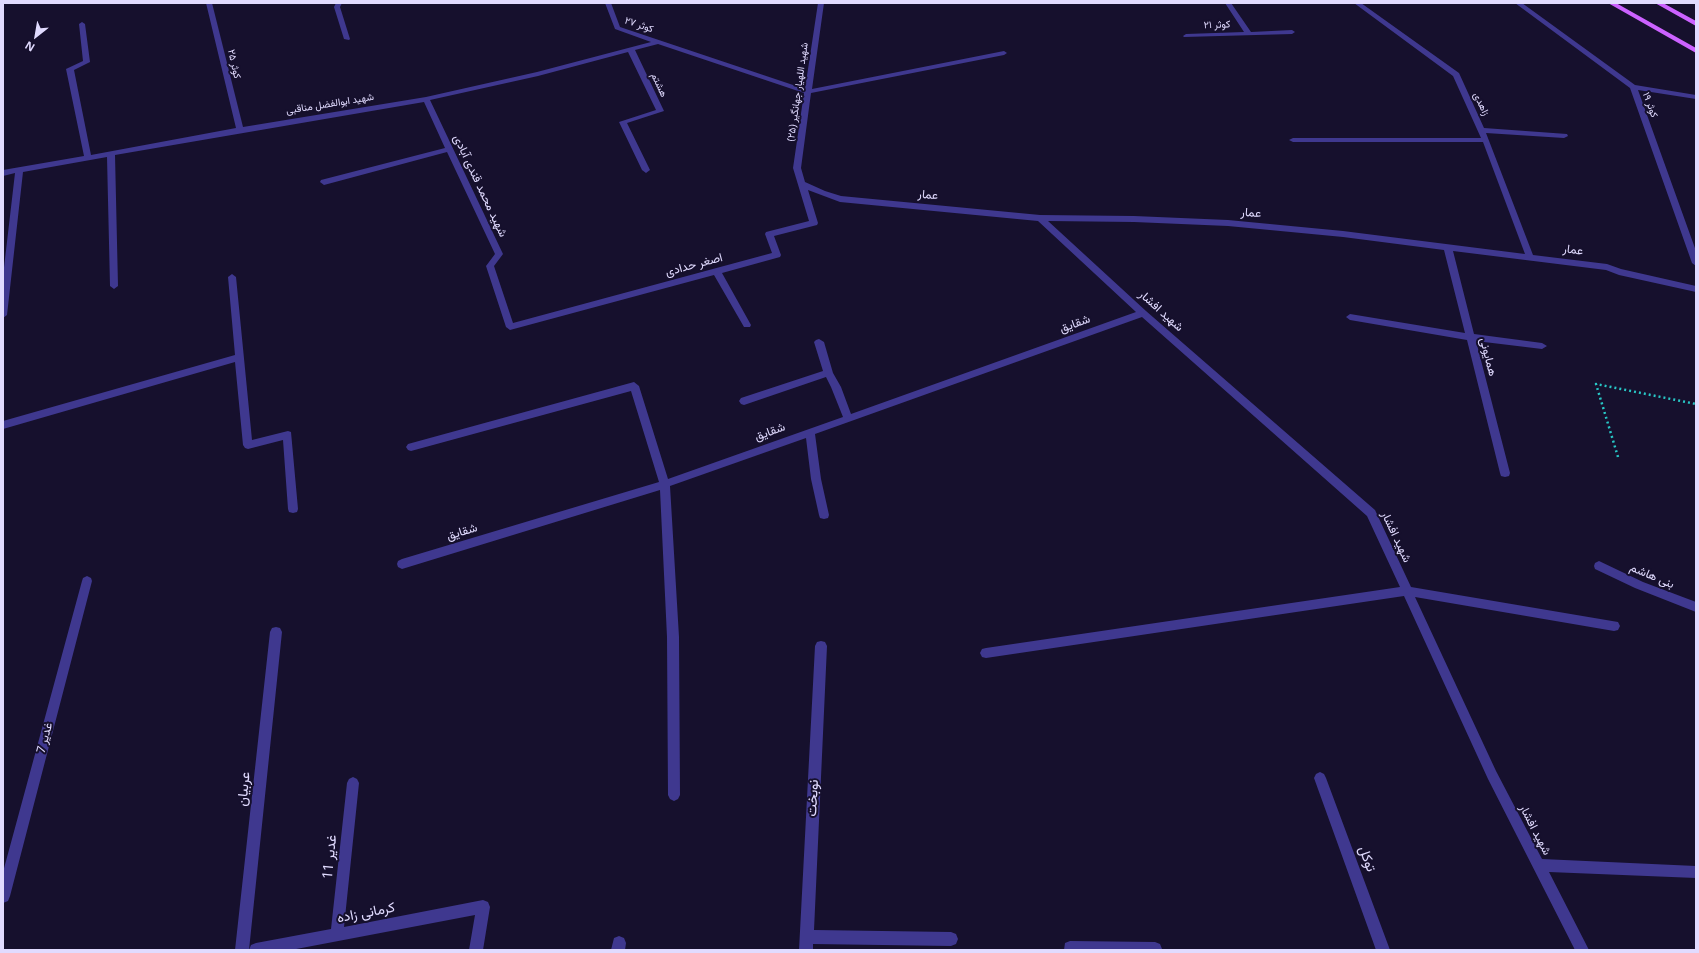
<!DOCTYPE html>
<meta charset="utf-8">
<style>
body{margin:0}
#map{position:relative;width:1699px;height:953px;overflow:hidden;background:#16102d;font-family:"Noto Sans",sans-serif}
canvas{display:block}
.frame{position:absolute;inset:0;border:4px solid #e1dbff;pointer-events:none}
.north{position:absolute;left:16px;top:16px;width:40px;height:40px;-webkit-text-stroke:3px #16102d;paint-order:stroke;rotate:211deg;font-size:11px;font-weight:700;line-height:16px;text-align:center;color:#e1dbff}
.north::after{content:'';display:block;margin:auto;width:14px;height:18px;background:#e1dbff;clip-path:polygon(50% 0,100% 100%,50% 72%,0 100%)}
</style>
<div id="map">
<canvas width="1699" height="953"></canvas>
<div class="frame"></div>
<div class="north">N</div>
</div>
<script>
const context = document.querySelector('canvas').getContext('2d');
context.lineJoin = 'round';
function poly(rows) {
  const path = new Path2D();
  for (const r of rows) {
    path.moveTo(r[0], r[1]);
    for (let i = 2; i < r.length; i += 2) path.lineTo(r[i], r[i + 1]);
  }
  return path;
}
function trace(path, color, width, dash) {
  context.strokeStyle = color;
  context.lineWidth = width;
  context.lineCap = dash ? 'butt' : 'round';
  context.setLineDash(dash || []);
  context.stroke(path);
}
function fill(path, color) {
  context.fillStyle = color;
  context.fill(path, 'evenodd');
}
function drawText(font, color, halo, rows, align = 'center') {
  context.font = font + ' "Noto Sans",Vazirmatn,sans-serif';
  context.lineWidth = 4;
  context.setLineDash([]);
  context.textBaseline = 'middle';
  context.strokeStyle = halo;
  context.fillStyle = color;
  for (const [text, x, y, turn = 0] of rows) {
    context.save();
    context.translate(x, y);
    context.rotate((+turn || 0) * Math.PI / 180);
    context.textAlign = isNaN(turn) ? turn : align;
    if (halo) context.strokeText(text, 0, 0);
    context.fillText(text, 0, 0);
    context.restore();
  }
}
trace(poly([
 [1618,457,1596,384,1696,404]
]), '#28c6c5', 2.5, [2, 3]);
fill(poly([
 [206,3,212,3,243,127,426,97,537,72,651,42,615,29,605,3,611,3,620,27,805,89,818,3,824,3,812,89,1004,51,1007,53,1004,55,811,93,801,168,805,182,825,191,841,196,1040,215,1134,216,1228,220,1343,231,1525,254,1483,142,1293,142,1289,140,1293,138,1481,138,1453,76,1354,3,1361,3,1459,73,1484,128,1567,134,1568,136,1564,138,1486,133,1533,255,1607,264,1621,269,1696,286,1696,292,1619,275,1606,270,1453,251,1474,334,1542,343,1547,346,1542,349,1476,341,1510,473,1509,476,1505,477,1501,476,1500,473,1467,340,1350,320,1346,317,1350,314,1465,333,1444,250,1343,237,1228,226,1134,222,1048,221,1146,311,1375,510,1411,587,1618,622,1620,626,1618,630,1614,631,1415,597,1496,771,1542,859,1696,866,1696,878,1549,872,1589,950,1575,950,1488,779,1404,596,986,658,982,657,980,653,982,649,986,648,1400,587,1367,516,1142,317,815,434,821,479,829,515,828,518,824,519,820,518,819,515,811,479,806,438,670,486,679,637,680,795,678,799,674,801,670,799,668,795,667,637,660,490,402,569,398,567,397,564,398,561,402,559,659,482,631,391,411,451,408,450,406,447,408,444,634,382,639,386,668,479,843,417,831,387,826,377,744,405,741,404,739,401,741,398,823,371,814,342,816,340,819,339,824,342,833,373,841,387,851,414,1136,312,1038,221,840,202,808,190,818,223,817,225,774,236,781,255,780,257,722,273,751,325,750,327,744,327,714,275,510,330,506,327,486,266,495,254,447,152,324,185,320,182,321,180,445,148,424,102,115,155,118,286,114,289,110,286,107,157,23,172,7,315,3,318,3,276,15,173,3,176,3,170,84,156,66,69,83,61,79,24,82,22,85,24,90,62,74,70,91,155,236,128,206,3],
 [658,44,804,93,793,168,809,221,766,232,765,234,772,253,513,323,494,266,503,254,430,100,538,76,628,52,656,110,619,122,642,170,646,173,650,170,627,123,664,111,635,50,658,44],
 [336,3,342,3,340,7,350,39,349,40,344,39,334,7,336,3],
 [1225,3,1231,3,1251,32,1292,30,1295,32,1292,34,1184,37,1183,36,1186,34,1244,32,1225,3],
 [1515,3,1522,3,1635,85,1696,95,1696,99,1638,90,1696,251,1696,266,1692,263,1630,88,1515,3],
 [232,274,236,277,252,440,288,431,291,432,298,509,297,512,293,513,289,512,288,509,283,440,248,449,245,448,243,445,235,362,3,429,3,421,235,355,228,277,232,274],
 [1599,561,1643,582,1696,602,1696,612,1635,588,1595,569,1594,566,1595,563,1599,561],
 [87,576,91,578,92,581,10,896,8,901,3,903,3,872,82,581,83,578,87,576],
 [276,627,280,628,282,632,249,950,235,950,270,632,272,628,276,627],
 [821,641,825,642,827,646,814,930,951,932,956,934,958,939,956,944,951,946,813,944,813,950,799,950,815,646,817,642,821,641],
 [1320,772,1324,774,1326,778,1390,950,1376,950,1314,778,1316,774,1320,772],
 [353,777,357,779,359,783,344,927,483,900,488,902,490,907,483,950,469,950,475,915,291,950,249,950,251,945,256,943,331,929,347,783,349,779,353,777],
 [619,936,624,938,626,943,625,950,611,950,614,938,619,936],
 [1070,941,1155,942,1160,944,1162,949,1064,950,1065,943,1070,941]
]), '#3f388f');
fill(poly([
 [1608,3,1616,3,1696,48,1696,53,1608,3],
 [1655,3,1663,3,1696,21,1696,26,1655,3]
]), '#cc62ff');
drawText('10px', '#e1dbff', '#16102d', [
 ["کوثر ۲۷",639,25,19],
 ["کوثر ۲۱",1217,25,-2],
 ["کوثر ۲۵",234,64,77],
 ["هشتم",659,85,65],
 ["شهید اللهیار جهانگیر (۲۵)",798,92,-82],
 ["شهید ابوالفضل مناقبی",330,104,-9],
 ["زاهدی",1481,104,65],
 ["کوثر ۱۹",1650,105,70]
]);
drawText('12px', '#e1dbff', '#16102d', [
 ["شهید محمد قندی آبادی",480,186,65],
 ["عمار",928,195,5],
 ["عمار",1251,213,4],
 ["عمار",1573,250,7],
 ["اصغر حدادی",694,265,-15],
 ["شهید افشار",1161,311,42],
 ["شقایق",1075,324,-20],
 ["همایونی",1488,357,76],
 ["شقایق",770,432,-20],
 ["شقایق",462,532,-17],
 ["شهید افشار",1396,537,65],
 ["بنی هاشم",1652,576,23],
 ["غدیر 7",45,738,-75],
 ["شهید افشار",1535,830,63]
]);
drawText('14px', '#e1dbff', '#16102d', [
 ["عربیان",244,789,-84],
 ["نوبخت",813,798,-87],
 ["غدیر 11",330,857,-84],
 ["توکل",1367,859,70],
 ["کرمانی زاده",366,913,-11]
]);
</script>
